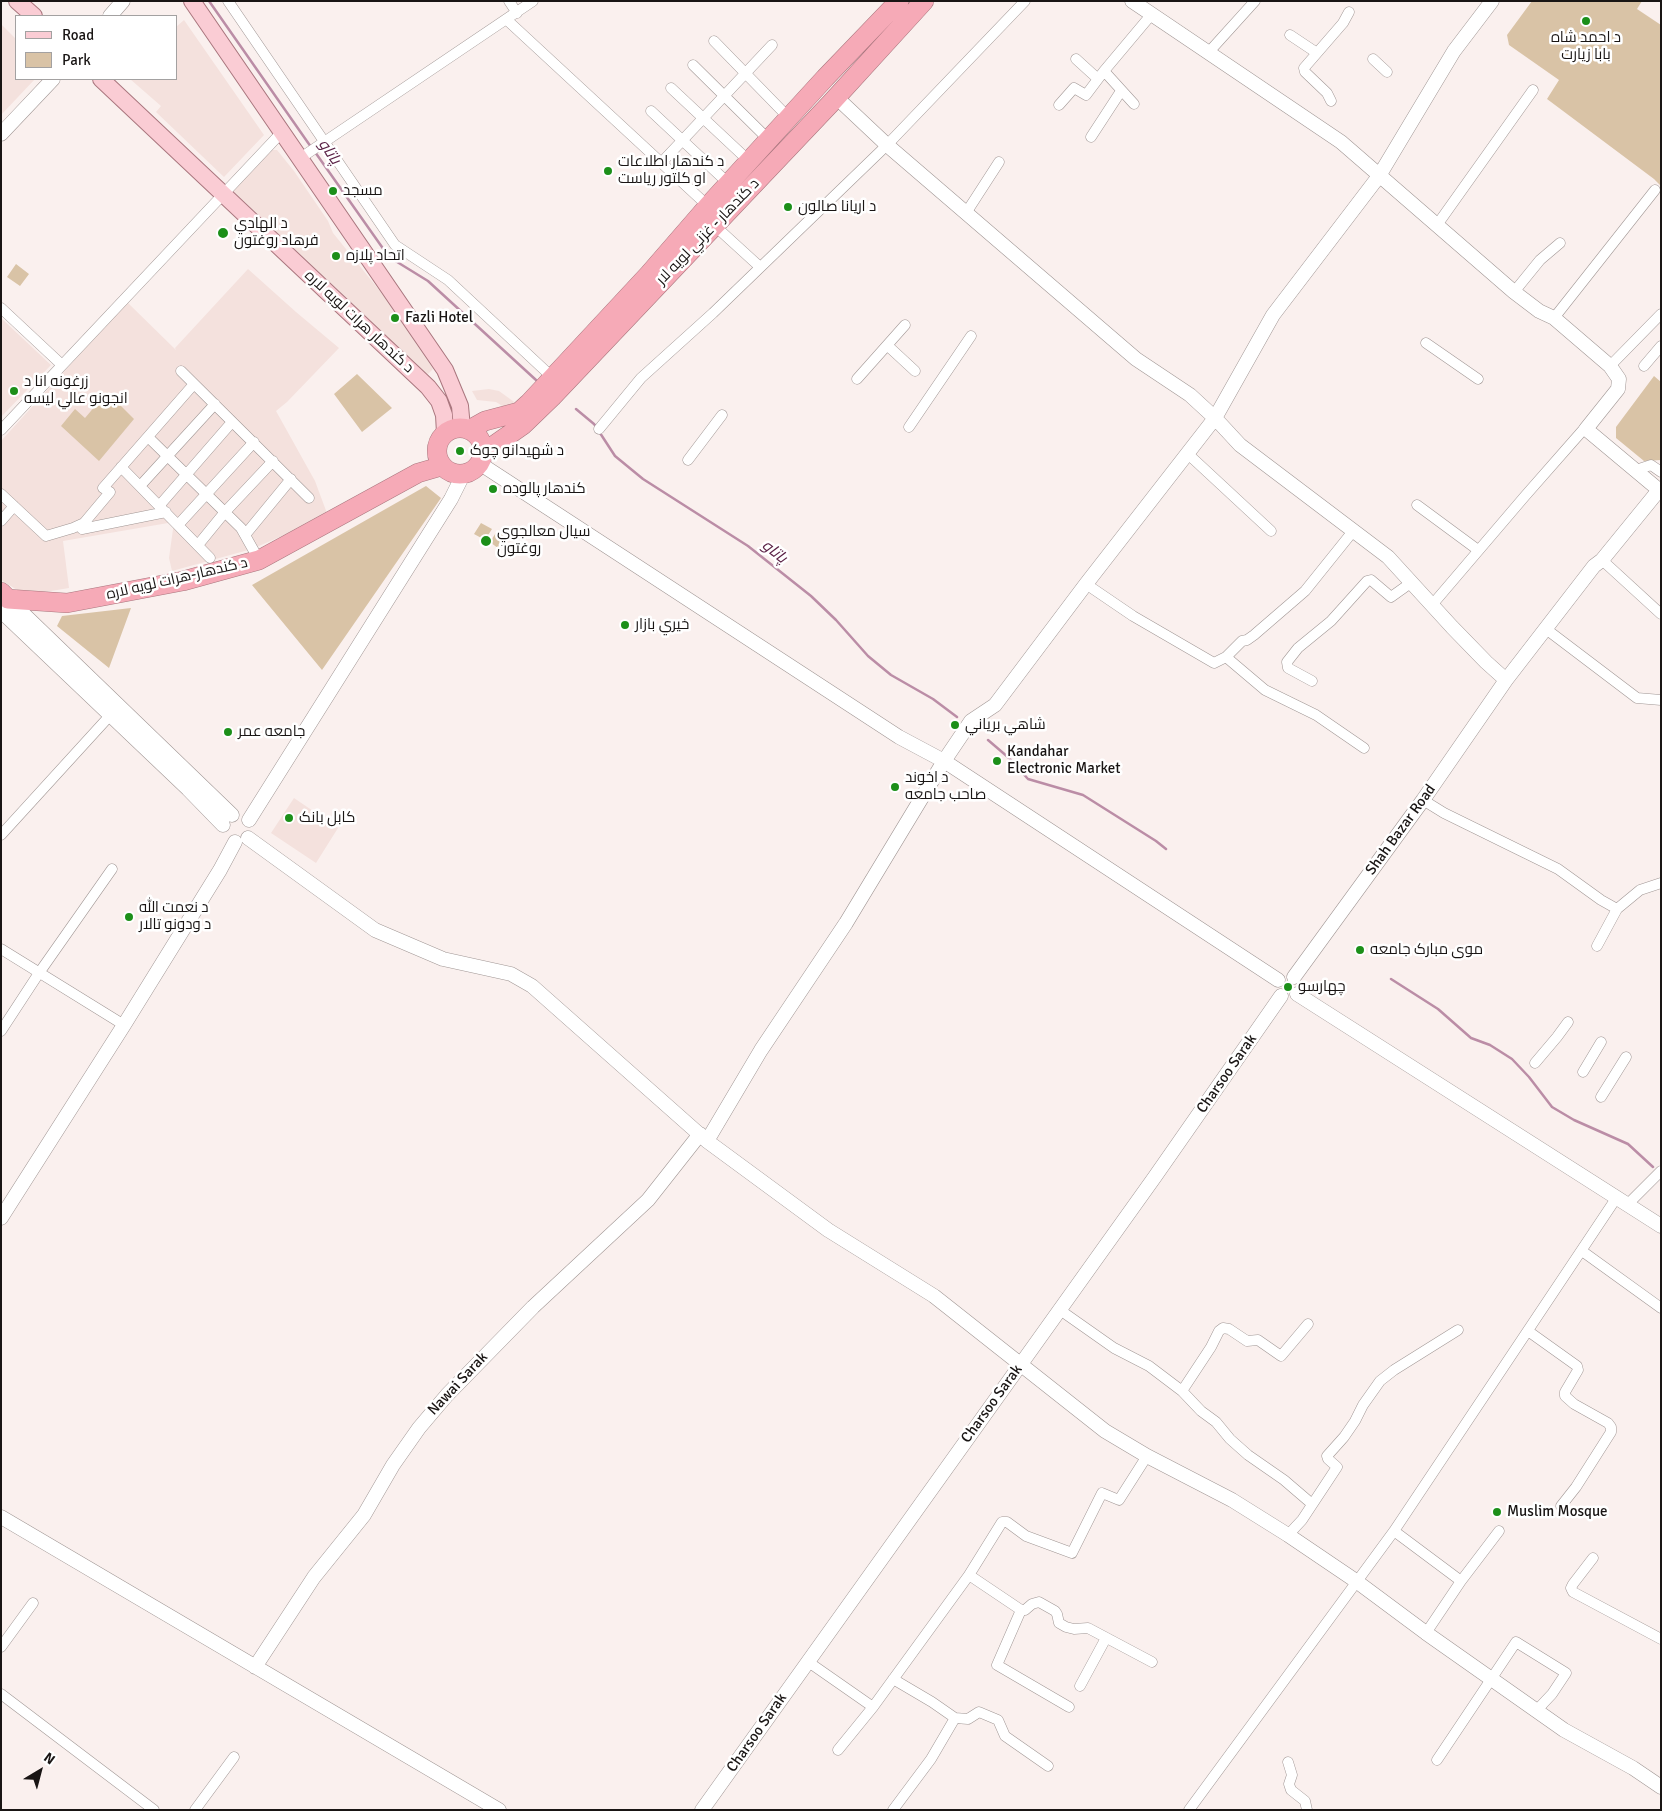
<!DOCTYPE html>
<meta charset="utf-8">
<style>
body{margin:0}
#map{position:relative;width:1662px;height:1811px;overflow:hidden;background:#faf0ee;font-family:Signika,sans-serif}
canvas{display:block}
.frame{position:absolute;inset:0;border:2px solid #191514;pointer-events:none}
.legend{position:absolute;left:15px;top:15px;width:162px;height:65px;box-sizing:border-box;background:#fff;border:1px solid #a3a1a1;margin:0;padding:6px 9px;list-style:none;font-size:15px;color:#191514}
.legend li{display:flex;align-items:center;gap:10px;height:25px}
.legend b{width:25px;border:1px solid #a3a1a1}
.north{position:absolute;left:15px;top:1746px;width:50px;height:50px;-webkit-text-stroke:4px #fff;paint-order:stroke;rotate:37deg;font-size:14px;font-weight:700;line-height:20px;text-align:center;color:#191514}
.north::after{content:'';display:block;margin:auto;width:18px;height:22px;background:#191514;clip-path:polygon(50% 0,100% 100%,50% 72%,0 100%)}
</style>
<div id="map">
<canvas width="1662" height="1811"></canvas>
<div class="frame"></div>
<ul class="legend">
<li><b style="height:6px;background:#faccd4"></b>Road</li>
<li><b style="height:14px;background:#d9c3a6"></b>Park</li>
</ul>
<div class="north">N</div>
</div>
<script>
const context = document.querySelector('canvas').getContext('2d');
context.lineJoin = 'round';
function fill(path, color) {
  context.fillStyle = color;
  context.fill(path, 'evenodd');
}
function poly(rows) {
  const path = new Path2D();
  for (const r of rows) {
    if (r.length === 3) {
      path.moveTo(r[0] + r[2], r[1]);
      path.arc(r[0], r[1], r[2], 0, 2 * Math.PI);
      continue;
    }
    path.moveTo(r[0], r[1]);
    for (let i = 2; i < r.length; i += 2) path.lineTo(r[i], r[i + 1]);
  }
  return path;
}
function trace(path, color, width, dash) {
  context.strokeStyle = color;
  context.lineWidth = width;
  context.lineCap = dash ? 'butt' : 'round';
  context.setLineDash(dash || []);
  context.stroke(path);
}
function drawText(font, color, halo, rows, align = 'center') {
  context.font = font + ' Signika,Cairo,sans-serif';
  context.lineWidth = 5;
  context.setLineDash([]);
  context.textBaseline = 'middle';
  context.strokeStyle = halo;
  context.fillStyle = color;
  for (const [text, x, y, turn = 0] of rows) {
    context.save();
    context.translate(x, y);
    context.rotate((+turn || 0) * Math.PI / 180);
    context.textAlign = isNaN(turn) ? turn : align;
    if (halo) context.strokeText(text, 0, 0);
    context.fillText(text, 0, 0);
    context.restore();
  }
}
fill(poly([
 [184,20,264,135,224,177,156,112,161,106,130,79,176,79,176,27],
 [1,24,16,39,16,79,35,79,1,115],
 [270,150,277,150,294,171,328,221,333,233,401,317,433,369,427,375,231,189],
 [248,269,296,312,339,348,287,402,276,411,315,481,328,516,252,549,172,571,169,558,174,522,63,541,69,588,33,594,19,591,4,582,1,579,1,441,127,302,176,350,175,348],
 [1,318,51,365,1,417],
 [489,389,499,391,517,404,504,407,496,402,477,400,472,391],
 [294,798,338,828,316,863,271,833]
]), '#f4e1dd');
fill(poly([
 [1532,1,1642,1,1637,9,1661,25,1661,186,1654,179,1547,99,1559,80,1509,45,1507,35],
 [16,264,29,274,20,286,7,277],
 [357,374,392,408,362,432,334,394],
 [1654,376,1661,382,1661,460,1644,461,1616,438,1616,427],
 [107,392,134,419,99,461,61,426,75,409,85,418],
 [426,486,441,498,322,670,252,585],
 [481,523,492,529,485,540,474,534],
 [497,531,507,538,499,549,490,542],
 [131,608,109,668,57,626,62,616]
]), '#d9c3a6');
trace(poly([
 [209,1,311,147],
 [315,152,389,257,428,281,536,380],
 [576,409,594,424,597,428],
 [600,433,615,456,643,479,748,546,811,596,836,620,868,656,891,675,933,699,957,717],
 [988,740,1009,758,1028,779,1083,795,1156,841,1166,849],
 [1391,979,1438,1009,1471,1038,1490,1045,1512,1059,1529,1077,1552,1107,1574,1120,1628,1144,1653,1167]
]), '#bb8da6', 2.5);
const street = poly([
 [228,1,395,245,448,280,552,377],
 [509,1,517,13],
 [507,20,708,206],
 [1290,35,1317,53],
 [714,41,789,118],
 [1208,53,1255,1],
 [1076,59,1098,79],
 [1373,59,1387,72],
 [693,65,769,140],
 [1104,71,1134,104],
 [671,88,749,161],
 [1331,101,1327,93,1305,72,1304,68,1343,23,1349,12],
 [1059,105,1074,88,1086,95,1104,71,1151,15],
 [651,111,728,183],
 [1091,137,1121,91],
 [299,159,533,1],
 [662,162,772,45],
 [966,213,999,162],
 [714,225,760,267],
 [1437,225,1533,90],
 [1514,292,1540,260,1560,243],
 [1,308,62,365],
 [1554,318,1655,190],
 [1426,343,1478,379],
 [888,346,915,371],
 [1610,366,1661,314],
 [1644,366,1661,346],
 [181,371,309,498],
 [857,379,905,325],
 [909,427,971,336],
 [599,429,641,378,713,313,887,145,1025,1],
 [1,430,281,133],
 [148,437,241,528,259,560],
 [1188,454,1271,531],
 [688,460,722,415],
 [121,467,210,558],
 [1639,469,1651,465,1661,472],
 [140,486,215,404],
 [1,494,46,536,73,528,84,523,110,492,103,488,194,384],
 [1417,505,1478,550],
 [159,506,232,422],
 [1,521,14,506],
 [178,525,254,442],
 [82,529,166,512],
 [245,535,291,479],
 [198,545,225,512,273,461],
 [1602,560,1661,614],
 [1086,584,1133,616,1214,663,1226,657,1242,641,1247,640,1254,635,1305,591,1354,530],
 [1432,605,1525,496,1583,430,1586,429],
 [1546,629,1637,698,1661,700],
 [1226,657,1265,690,1316,715,1364,748],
 [1312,681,1288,668,1287,662,1298,648,1331,621,1367,581,1371,580,1391,597,1412,582],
 [1423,800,1444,813,1558,869,1601,900,1617,909,1640,890,1661,883],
 [1,835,115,710],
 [1597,946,1617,909],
 [1,949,124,1025],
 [1,1031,39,973,112,869],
 [1535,1063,1557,1037,1568,1022],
 [1583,1072,1601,1042],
 [1601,1097,1626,1057],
 [1628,1204,1661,1171],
 [1582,1251,1661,1308],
 [1060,1310,1114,1348,1149,1366,1182,1391,1201,1411,1216,1422,1230,1439,1248,1455,1284,1480,1312,1504],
 [1528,1331,1577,1366,1578,1370,1565,1392,1565,1396,1574,1404,1608,1423,1611,1427,1611,1432,1576,1487,1561,1506],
 [1182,1391,1211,1347,1219,1331,1223,1328,1229,1329,1247,1341,1258,1340,1281,1356,1308,1324],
 [1394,1531,1461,1581],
 [1288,1535,1302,1520,1337,1467,1328,1459,1327,1456,1344,1437,1355,1421,1363,1405,1380,1381,1394,1370,1458,1330],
 [1593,1558,1573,1584,1571,1588,1573,1592,1661,1639],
 [969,1575,1021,1610,1025,1610,1032,1604,1039,1602,1055,1611,1057,1614,1059,1623,1066,1627,1074,1629,1088,1628,1152,1662],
 [1021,1610,997,1665,1069,1707],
 [1426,1633,1461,1581,1499,1531],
 [1,1647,33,1603],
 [807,1661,873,1707],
 [893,1679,932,1702,955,1718,968,1719,979,1712,998,1720,1005,1736,1048,1766],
 [1080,1686,1106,1638],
 [1,1694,154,1810],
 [838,1750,873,1707,969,1575,1002,1522,1007,1522,1026,1536,1072,1553,1102,1493,1119,1500,1147,1456],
 [1437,1760,1516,1642,1566,1673,1552,1694,1536,1711],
 [1288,1762,1292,1775,1289,1784,1291,1790,1305,1801,1307,1810],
 [195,1810,234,1757],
 [893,1810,931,1759,955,1718],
 [1189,1810,1394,1531,1617,1197]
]);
const secondary = poly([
 [1132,1,1341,142,1514,292,1539,311,1554,318,1610,366,1619,379,1618,389,1586,429,1659,490,1602,560,1594,566,1506,680,1423,800,1294,977],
 [110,16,123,1],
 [836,97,887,145,1136,359,1190,395,1215,418,1240,445,1388,557,1452,627,1486,662,1506,680],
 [1,134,53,79],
 [479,463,899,737,944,761,1278,980],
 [8,599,232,815],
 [1,611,188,789,223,825],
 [249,820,451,499,464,473],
 [248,838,375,930,443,959,511,974,532,986,707,1141,828,1230,934,1296,1105,1431,1147,1456,1232,1500,1288,1535,1356,1581,1426,1633,1564,1730,1633,1768,1661,1787],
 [1297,994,1661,1226],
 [707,1141,761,1050,846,923,944,761,971,721,995,705,1086,584,1215,418,1273,315,1379,176,1454,51,1492,1],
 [1,1218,124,1025,220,870,235,842],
 [1,1517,499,1810],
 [255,1667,314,1577,364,1515,393,1465,419,1428,447,1395,533,1307,648,1200,700,1134],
 [702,1810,1154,1178,1281,996]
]);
const primary = poly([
 [17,1,34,16],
 [192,1,445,370,460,406,462,428],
 [101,79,428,387,439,401,444,415,445,433]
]);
const highway = poly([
 [460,451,23],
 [469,430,485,421,519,412,529,403,649,274,708,206,825,78,899,1],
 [483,453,523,425,552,397,831,103,924,1],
 [1,592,8,599,67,603,183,581,259,560,418,473,442,466]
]);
trace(street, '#a09694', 11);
trace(secondary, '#a09694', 15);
trace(primary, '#a9767e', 18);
trace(highway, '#a9767e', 20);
trace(street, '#fff', 10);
trace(secondary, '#fff', 14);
trace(primary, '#faccd4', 16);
trace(highway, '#f6aab7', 19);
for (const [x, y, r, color] of [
 [1586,21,5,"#1c8f19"],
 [608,171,5,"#1c8f19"],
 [333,191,5,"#1c8f19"],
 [788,207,5,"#1c8f19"],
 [223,233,6,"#1c8f19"],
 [336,256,5,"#1c8f19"],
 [395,318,5,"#1c8f19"],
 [14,391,5,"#1c8f19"],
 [460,451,5,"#1c8f19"],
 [493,489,5,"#1c8f19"],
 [486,541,6,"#1c8f19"],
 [625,625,5,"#1c8f19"],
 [955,725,5,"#1c8f19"],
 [228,732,5,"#1c8f19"],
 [997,761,5,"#1c8f19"],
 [895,787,5,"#1c8f19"],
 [289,818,5,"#1c8f19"],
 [129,917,5,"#1c8f19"],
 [1360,950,5,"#1c8f19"],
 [1288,987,5,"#1c8f19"],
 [1497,1512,5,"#1c8f19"]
]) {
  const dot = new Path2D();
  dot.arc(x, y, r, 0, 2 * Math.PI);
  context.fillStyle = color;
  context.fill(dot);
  trace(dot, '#fff', 2);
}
drawText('15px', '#191514', '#fff', [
 ["د احمد شاه",1586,38,"center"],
 ["بابا زيارت",1586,55,"center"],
 ["د کندهار اطلاعات",618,162],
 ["او کلتور رياست",618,179],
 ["مسجد",343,191],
 ["د اریانا صالون",798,207],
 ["د الهادي",234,224],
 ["فرهاد روغتون",234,241],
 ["اتحاد پلازه",346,256],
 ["Fazli Hotel",405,318],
 ["زرغونه انا د",24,382],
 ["انجونو عالي لیسه",24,399],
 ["د شهيدانو چوک",470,451],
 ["کندهار پالوده",503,489],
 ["سيال معالجوي",497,532],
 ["روغتون",497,549],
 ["خیري بازار",635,625],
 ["شاهي برياني",965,725],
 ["جامعه عمر",238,732],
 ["Kandahar",1007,752],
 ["Electronic Market",1007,769],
 ["د اخوند",905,778],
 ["صاحب جامعه",905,795],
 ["کابل بانک",299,818],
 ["د نعمت الله",139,908],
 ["د ودونو تالار",139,925],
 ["موی مبارک جامعه",1370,950],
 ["چهارسو",1298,987],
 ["Muslim Mosque",1507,1512]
], 'left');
drawText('15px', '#191514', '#fff', [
 ["د کندهار - غزني لويه لار",708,232,-46],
 ["د کندهار هرات لویه لاره",359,322,43],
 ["د کندهار-هرات لويه لاره",177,579,-13],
 ["Shah Bazar Road",1401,830,-54],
 ["Charsoo Sarak",1227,1074,-55],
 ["Nawai Sarak",458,1384,-47],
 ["Charsoo Sarak",992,1404,-54],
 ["Charsoo Sarak",757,1733,-55]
]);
drawText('italic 16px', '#5b2246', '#fff', [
 ["پاتاو",329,152,55],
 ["پاتاو",774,552,39]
]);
</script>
